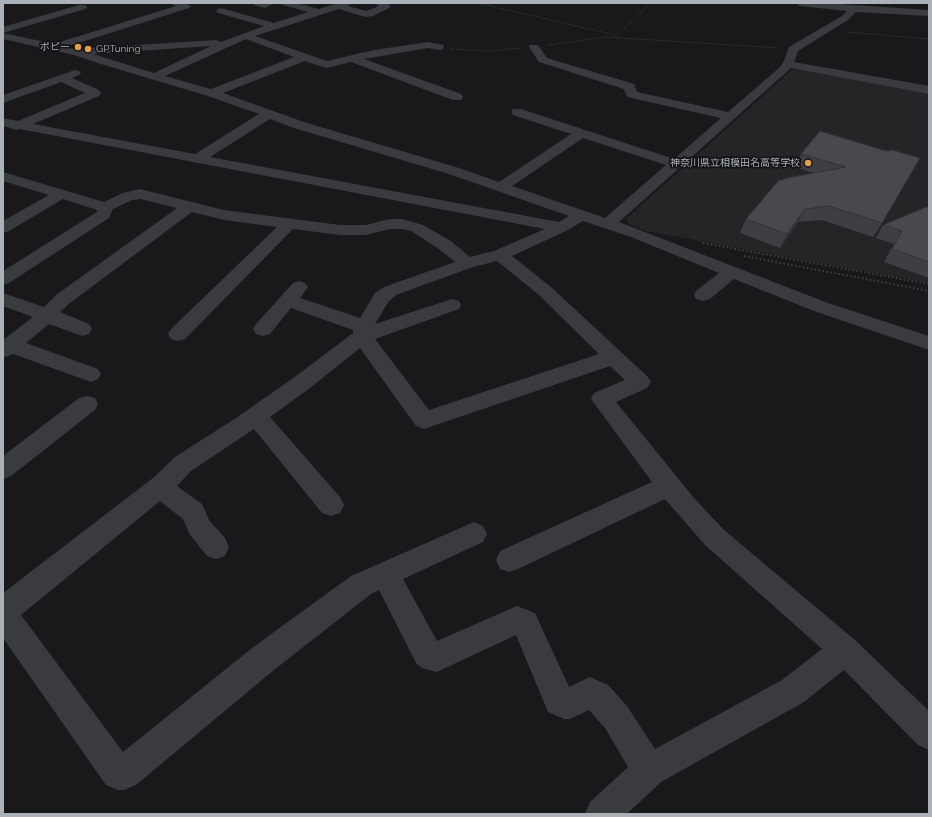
<!DOCTYPE html>
<meta charset="utf-8">
<style>
body{margin:0}
#map{position:relative;width:932px;height:817px;overflow:hidden;background:#19191b;font-family:Raleway,sans-serif}
canvas{display:block}
.frame{position:absolute;inset:0;border:4px solid #acb1b9;pointer-events:none}
</style>
<div id="map">
<canvas width="932" height="817"></canvas>
<div class="frame"></div>
</div>
<script>
const context = document.querySelector('canvas').getContext('2d');
context.lineJoin = 'round';
function fill(path, color) {
  context.fillStyle = color;
  context.fill(path, 'evenodd');
}
function poly(rows) {
  const path = new Path2D();
  for (const r of rows) {
    path.moveTo(r[0], r[1]);
    for (let i = 2; i < r.length; i += 2) path.lineTo(r[i], r[i + 1]);
  }
  return path;
}
function trace(path, color, width, dash) {
  context.strokeStyle = color;
  context.lineWidth = width;
  context.lineCap = dash ? 'butt' : 'round';
  context.setLineDash(dash || []);
  context.stroke(path);
}
function drawText(font, color, halo, rows, align = 'center') {
  context.font = font + ' Raleway,"Noto Sans JP",sans-serif';
  context.lineWidth = 3.5;
  context.setLineDash([]);
  context.textBaseline = 'middle';
  context.strokeStyle = halo;
  context.fillStyle = color;
  for (const [text, x, y, turn = 0] of rows) {
    context.save();
    context.translate(x, y);
    context.rotate((+turn || 0) * Math.PI / 180);
    context.textAlign = isNaN(turn) ? turn : align;
    if (halo) context.strokeText(text, 0, 0);
    context.fillText(text, 0, 0);
    context.restore();
  }
}
fill(poly([
 [800,68,929,93,929,283,646,231,629,224,626,219,793,69]
]), '#252527');
trace(poly([
 [478,3,615,35],
 [848,32,929,39],
 [615,37,651,3],
 [549,45,606,37,779,48],
 [451,49,489,51,522,48]
]), '#404246', 1, [1, 1.5]);
trace(poly([
 [703,243,929,284],
 [744,256,929,291]
]), '#404246', 2, [1.5, 2.5]);
fill(poly([
 [169,3,185,3,191,6,189,8,66,47,83,51,88,48,216,40,221,42,264,26,218,13,216,11,218,9,221,8,274,23,308,12,283,5,281,3,296,3,319,9,338,3,353,3,348,6,366,11,379,6,375,3,387,3,391,6,389,8,373,16,365,17,339,9,255,36,327,61,374,50,428,42,443,45,444,47,443,49,439,50,428,48,364,59,461,94,463,97,461,100,453,100,351,62,326,68,305,61,223,93,304,122,459,168,499,182,571,134,513,115,511,112,513,109,521,109,674,159,721,118,627,97,624,89,539,62,529,47,530,45,538,45,547,58,634,84,637,92,728,112,779,68,783,63,789,47,842,16,847,11,800,6,795,3,825,3,929,10,929,16,856,12,848,20,798,51,794,62,929,86,929,94,791,68,619,222,828,303,929,336,929,350,814,311,734,279,710,299,703,301,696,299,694,295,696,291,719,273,631,237,583,221,568,230,512,256,551,287,647,376,651,382,647,388,616,402,694,498,723,529,855,640,929,711,929,750,918,745,844,670,804,702,661,782,627,814,585,814,590,802,628,767,605,728,589,710,570,719,564,719,548,712,516,635,437,672,422,668,416,663,379,590,371,594,274,670,136,785,124,790,118,790,106,785,3,638,3,593,153,478,175,457,236,418,296,376,353,333,353,330,291,308,270,334,263,336,256,334,253,329,256,324,293,283,299,281,305,283,308,287,300,298,360,318,375,293,384,287,455,262,439,249,411,231,402,229,390,229,366,235,340,235,293,229,185,339,178,341,171,339,168,334,171,329,277,227,224,220,192,212,70,303,60,312,89,324,92,329,89,334,82,336,49,324,26,343,98,369,101,374,98,379,91,382,13,354,3,358,3,340,33,317,3,306,3,293,44,307,56,295,177,208,140,199,132,200,113,209,109,218,9,283,3,285,3,271,97,212,97,210,63,199,9,231,3,233,3,221,49,195,3,181,3,172,104,202,123,193,140,189,224,210,340,225,366,225,390,219,402,219,423,225,451,241,470,257,494,251,545,229,20,129,17,130,3,126,3,118,18,121,85,93,61,82,3,103,3,95,75,70,79,71,81,73,79,75,72,78,99,90,101,93,99,96,33,124,195,154,259,114,208,96,101,64,74,55,3,39,3,27,79,5,85,5,87,7,85,9,3,33,59,45,60,42,176,6,169,3],
 [246,39,294,57,211,89,165,76,246,39],
 [211,46,154,73,93,54,211,46],
 [270,119,294,128,449,174,569,216,559,222,210,157,270,119],
 [583,138,666,165,605,218,512,186,583,138],
 [497,261,539,295,599,354,429,410,375,339,459,309,461,305,459,301,452,299,375,324,389,301,396,295,473,267,497,261],
 [360,348,416,426,424,429,610,366,625,380,594,393,591,399,652,482,500,551,496,560,500,569,509,572,518,569,665,499,705,545,822,649,782,680,655,749,627,706,608,685,590,677,569,687,535,613,517,606,437,641,403,579,483,542,487,534,483,526,474,522,351,576,252,648,123,752,21,615,160,501,183,519,190,535,207,556,216,559,225,556,229,547,225,538,209,520,202,504,177,486,191,471,254,429,322,513,331,516,340,513,344,505,340,497,270,417,310,388,360,348],
 [252,3,274,3,265,8,254,5,252,3],
 [87,396,95,398,98,404,95,410,11,476,3,479,3,456,79,398,87,396]
]), '#3a3b3f');
fill(poly([
 [886,151,882,223,873,237,822,220,798,222,780,248,740,233,746,219,782,180,814,173,795,167,801,154],
 [929,207,929,278,884,262,894,244,876,238,883,225]
]), '#3e3f42');
fill(poly([
 [805,209,798,222,780,248,787,234]
]), '#323336');
const building = poly([
 [820,131,886,151,892,150,920,158,882,223,829,206,805,209,787,234,746,219,779,180,782,180,787,178,846,167,801,154,820,131],
 [926,207,929,207,929,262,892,249,902,231,883,225,926,207]
]);
fill(building, '#48494d');
trace(building, '#323336', 1);
for (const [x, y, r, color] of [
 [78,47,4,"#e2a149"],
 [88,49,4,"#e2a149"],
 [808,163,4,"#e2a149"]
]) {
  const dot = new Path2D();
  dot.arc(x, y, r, 0, 2 * Math.PI);
  context.fillStyle = color;
  context.fill(dot);
  trace(dot, '#141416', 1.5);
}
drawText('10px', '#acb1b9', '#141416', [
 ["ポピー",70,47],
 ["GPTuning",96,49,"left"],
 ["神奈川県立相模田名高等学校",800,163]
], 'right');
</script>
